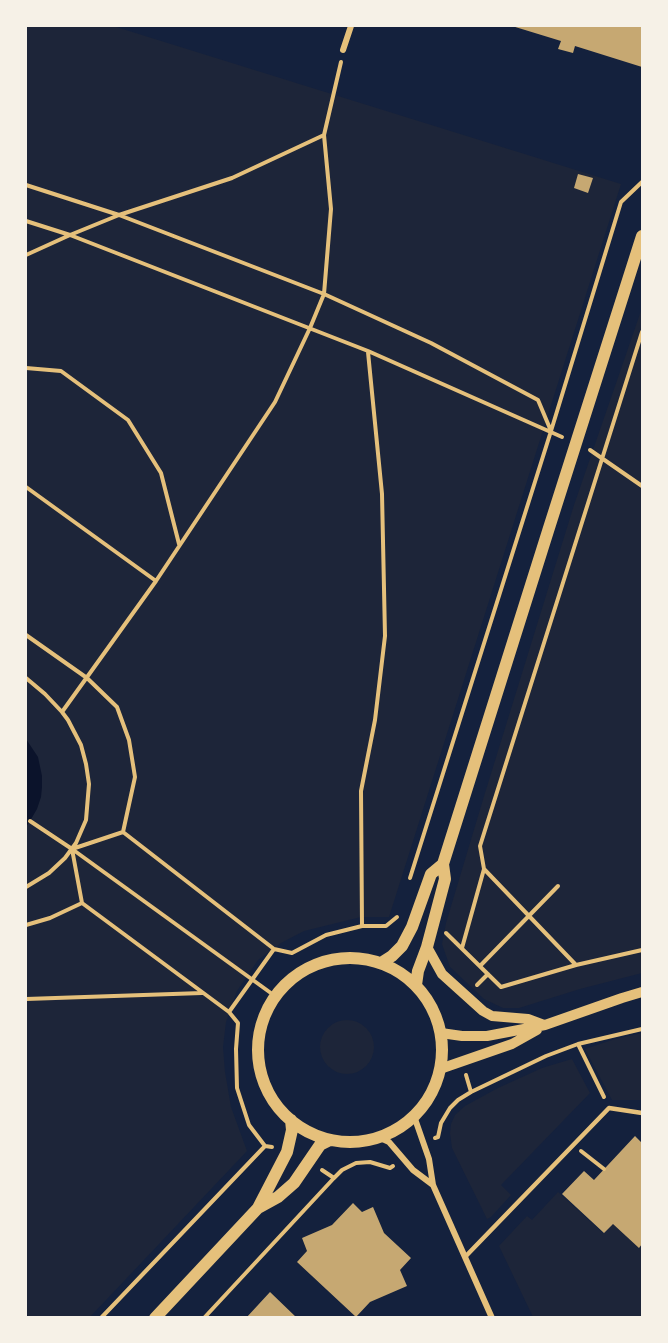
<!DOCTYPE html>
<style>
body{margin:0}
#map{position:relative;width:668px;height:1343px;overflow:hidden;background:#14213d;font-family:Ubuntu,sans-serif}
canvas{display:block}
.frame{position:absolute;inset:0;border:27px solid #f6f1e7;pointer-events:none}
</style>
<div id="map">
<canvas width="668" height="1343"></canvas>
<div class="frame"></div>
</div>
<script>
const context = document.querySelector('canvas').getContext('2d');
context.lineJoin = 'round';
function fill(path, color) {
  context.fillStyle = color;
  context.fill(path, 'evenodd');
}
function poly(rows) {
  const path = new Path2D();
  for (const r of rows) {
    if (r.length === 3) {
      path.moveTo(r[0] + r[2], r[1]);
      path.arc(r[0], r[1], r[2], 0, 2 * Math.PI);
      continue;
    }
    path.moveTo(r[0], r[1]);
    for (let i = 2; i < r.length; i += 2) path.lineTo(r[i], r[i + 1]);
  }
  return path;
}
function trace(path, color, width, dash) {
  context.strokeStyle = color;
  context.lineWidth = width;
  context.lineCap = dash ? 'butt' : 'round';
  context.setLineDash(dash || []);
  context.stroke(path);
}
fill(poly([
 [26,26,113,26,621,184,389,917,361,917,304,931,281,943,258,960,237,991,226,1022,223,1047,225,1072,231,1107,247,1151,90,1317,26,1317],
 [642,308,642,973,580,989,519,1008,503,1008,484,999,450,967,442,944,446,923,485,793,574,505],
 [347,1047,27],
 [642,1033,642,1100,612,1100,585,1049,615,1039],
 [572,1059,590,1093,501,1185,511,1195,491,1217,487,1219,452,1148,450,1133,451,1124,455,1115,465,1106,498,1088,542,1068],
 [558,1192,603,1233,613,1224,639,1247,642,1244,642,1317,533,1317,499,1246,527,1216,532,1220]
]), '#1d2539');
fill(poly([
 [26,739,38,757,42,776,42,787,41,797,37,809,30,821,26,827]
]), '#0b132b');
fill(poly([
 [512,26,642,26,642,67,575,46,573,53,558,49,561,41],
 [578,174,593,178,588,193,574,188],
 [635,1136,642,1143,642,1244,639,1248,613,1224,604,1233,562,1194,584,1171,594,1180],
 [353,1203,362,1212,373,1207,384,1233,411,1258,400,1270,407,1286,370,1302,356,1317,297,1262,307,1251,302,1238,332,1225],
 [270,1292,297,1318,246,1318]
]), '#c6a872');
trace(poly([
 [26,185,119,215,324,294,431,343,538,400,551,431],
 [26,221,70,235,368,351,562,437],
 [26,255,70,235,119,215,232,178,324,135,341,62],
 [26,368,61,371,128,420,161,473,179,544],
 [590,450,642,486],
 [26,487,156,581],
 [26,635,87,678,117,707,129,740,135,777,123,832,72,849],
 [26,678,45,694,62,712,68,720,81,745,86,764,89,784,86,820,76,843,65,858,49,873,26,887],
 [62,712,156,581,275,402,310,328,324,294,331,209,324,135],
 [30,821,72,849,275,996],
 [123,832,274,949,292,953,326,935,362,926,386,926,397,917],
 [72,849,82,903,229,1012,238,1023,236,1049,237,1088,249,1125,265,1146,272,1147],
 [484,869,576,965],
 [410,878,551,431,621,202,642,182],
 [26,925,50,918,82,903],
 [362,926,361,791,375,720,385,636,382,494,368,352],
 [446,933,501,987,576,965,642,950],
 [462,948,484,869,480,846,642,332],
 [480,966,558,886],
 [477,985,488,974],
 [26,999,202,993],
 [229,1012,274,949],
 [578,1044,604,1097],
 [471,1092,546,1056,578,1044,642,1029],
 [435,1138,438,1137,441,1123,450,1108,458,1100,471,1092,466,1075],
 [581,1151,604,1169],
 [322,1170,334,1178,342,1170,356,1163,370,1162,390,1168,393,1166],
 [101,1318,265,1146],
 [204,1318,334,1178]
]), '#e5c07b', 4);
trace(poly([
 [465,1257,609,1108,642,1113]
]), '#e5c07b', 4.5);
trace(poly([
 [343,50,351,26],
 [414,1116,429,1159,433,1185,492,1318],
 [378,1137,389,1142,413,1170,433,1185]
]), '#e5c07b', 6);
trace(poly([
 [427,947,442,974,483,1011,492,1016,528,1019,544,1025],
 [441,1033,462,1036,487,1036,545,1025,622,998,642,992],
 [440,1069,512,1044,537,1030]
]), '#e5c07b', 10);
trace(poly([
 [350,1050,92],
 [381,963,392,956,402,946,412,927,431,874,443,864],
 [416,985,418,971,427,947,445,879,443,864,548,531,642,236],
 [258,1208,278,1197,294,1183,320,1145,330,1140],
 [155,1318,258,1208,287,1152,292,1130,291,1120]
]), '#e5c07b', 12);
</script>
